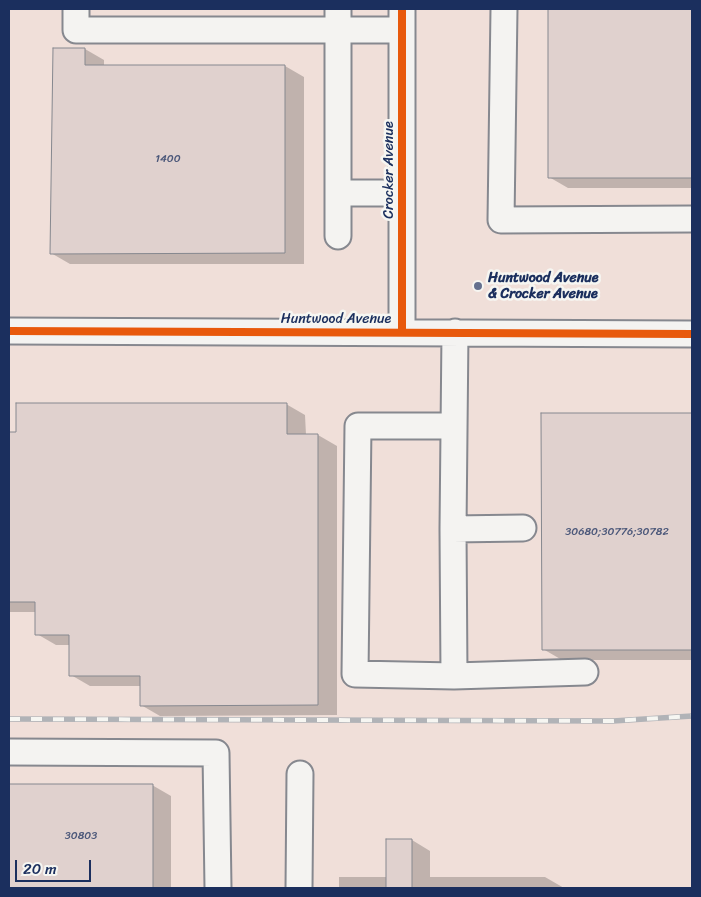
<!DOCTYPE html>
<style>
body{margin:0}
#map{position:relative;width:701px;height:897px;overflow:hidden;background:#efe9e6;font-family:Sriracha,sans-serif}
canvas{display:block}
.frame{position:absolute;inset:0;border:10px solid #1b2f5e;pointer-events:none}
.scale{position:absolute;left:15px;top:860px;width:76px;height:22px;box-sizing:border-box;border:2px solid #1b2f5e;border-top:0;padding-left:6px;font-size:15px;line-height:18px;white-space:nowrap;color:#1b2f5e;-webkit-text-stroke:4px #f6f6f2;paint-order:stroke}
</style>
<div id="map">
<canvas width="701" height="897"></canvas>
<div class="frame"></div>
<div class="scale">20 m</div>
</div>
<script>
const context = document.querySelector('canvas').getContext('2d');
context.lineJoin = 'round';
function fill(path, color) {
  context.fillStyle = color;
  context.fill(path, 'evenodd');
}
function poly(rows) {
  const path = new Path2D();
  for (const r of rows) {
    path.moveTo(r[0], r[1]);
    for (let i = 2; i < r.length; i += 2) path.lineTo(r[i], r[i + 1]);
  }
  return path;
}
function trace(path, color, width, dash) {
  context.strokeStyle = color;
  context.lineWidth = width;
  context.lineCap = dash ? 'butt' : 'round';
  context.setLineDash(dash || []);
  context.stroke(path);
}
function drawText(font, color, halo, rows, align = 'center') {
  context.font = font + ' Sriracha,sans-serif';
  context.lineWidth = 5;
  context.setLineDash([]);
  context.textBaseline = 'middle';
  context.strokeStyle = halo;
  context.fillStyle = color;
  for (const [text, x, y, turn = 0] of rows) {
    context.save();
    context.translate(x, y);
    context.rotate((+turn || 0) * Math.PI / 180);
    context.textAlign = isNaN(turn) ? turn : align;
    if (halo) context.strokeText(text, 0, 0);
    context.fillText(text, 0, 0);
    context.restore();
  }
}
fill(poly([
 [9,9,692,9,692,888,9,888]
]), '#f0dfd9');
fill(poly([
 [549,9,692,9,692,188,568,188,549,177],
 [85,49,104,60,104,66,285,66,304,77,304,264,70,264,51,253],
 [286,404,305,415,306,435,318,435,337,446,337,715,160,716,141,705,141,686,90,686,71,675,71,645,56,645,37,634,37,612,9,612,9,433],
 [543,414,692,414,692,660,562,660,543,649],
 [152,785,171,796,171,888,9,888,9,786],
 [412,840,430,851,430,877,545,877,564,888,339,888,339,877,387,877]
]), '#0003');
const building = poly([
 [548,9,692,9,692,178,548,178,548,9],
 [53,48,85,48,85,65,285,65,285,253,50,254,53,48],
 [16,403,287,403,287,434,318,434,318,705,140,706,140,676,69,676,69,635,35,635,35,602,9,602,9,432,16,432,16,403],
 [541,413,692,413,692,650,542,650,541,413],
 [9,784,153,784,153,888,9,888,9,784],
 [386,839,412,839,412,888,386,888,386,839]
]);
fill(building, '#e0d1ce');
trace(building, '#86888f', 1);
const minor = poly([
 [76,9,76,30,338,30,338,9],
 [402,9,402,331],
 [504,9,501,220,692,219],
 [338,193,402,193],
 [338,236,338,30,402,30],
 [9,331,692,334],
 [455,332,453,529,523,528],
 [453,529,454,676,585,672],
 [454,676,355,674,358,426,454,426],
 [9,752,216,753,218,888],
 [299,888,300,774]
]);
trace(minor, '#86888f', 29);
trace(minor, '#f4f3f1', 25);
const rail = poly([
 [9,719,613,721,692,716]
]);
trace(rail, '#b1b3b7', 5.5);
trace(rail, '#f6f6f2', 4, [11]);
trace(poly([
 [402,9,402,331],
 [9,331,692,334]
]), '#e8590c', 8);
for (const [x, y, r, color] of [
 [478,286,5,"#65708e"]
]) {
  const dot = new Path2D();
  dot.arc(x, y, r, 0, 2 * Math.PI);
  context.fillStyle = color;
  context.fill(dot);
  trace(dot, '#f6f6f2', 2);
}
drawText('11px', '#4c587a', null, [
 ["1400",168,159],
 ["30680;30776;30782",617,532],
 ["30803",81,836]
]);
drawText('14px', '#1b2f5e', '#f6f6f2', [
 ["Crocker Avenue",389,170,-90],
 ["Huntwood Avenue",336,319]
]);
drawText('bold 14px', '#1b2f5e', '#f6f6f2', [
 ["Huntwood Avenue",488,278],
 ["& Crocker Avenue",488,294]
], 'left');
</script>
